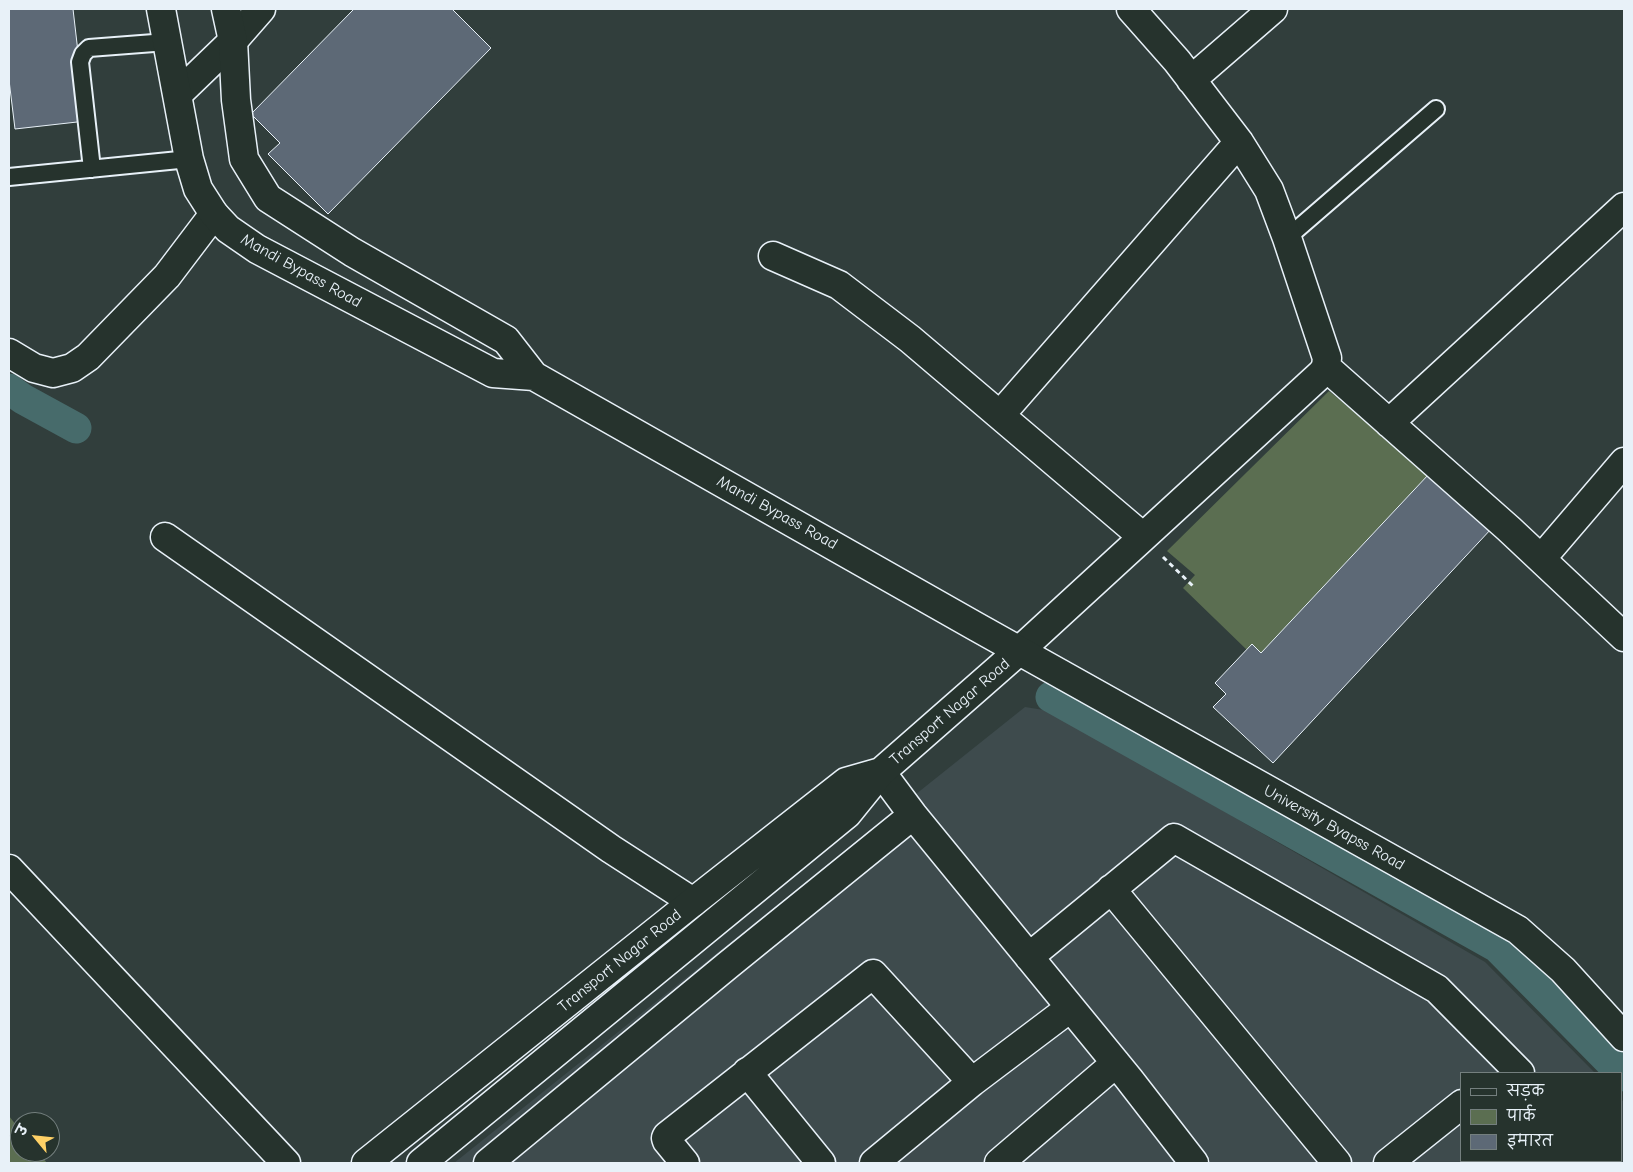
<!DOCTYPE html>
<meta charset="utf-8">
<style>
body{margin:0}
#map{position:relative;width:1633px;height:1172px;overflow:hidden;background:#313e3c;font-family:"Comic Neue","Playpen Sans Deva",sans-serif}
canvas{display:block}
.frame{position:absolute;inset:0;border:10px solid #e8f1f8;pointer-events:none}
.legend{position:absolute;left:1460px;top:1072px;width:162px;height:90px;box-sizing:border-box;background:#26332d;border:1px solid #747f7e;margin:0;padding:6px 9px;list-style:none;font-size:15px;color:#e8f1f8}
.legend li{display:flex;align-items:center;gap:10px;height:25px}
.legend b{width:25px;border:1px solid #747f7e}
.north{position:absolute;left:10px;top:1112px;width:50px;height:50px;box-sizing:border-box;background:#26332d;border:1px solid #747f7e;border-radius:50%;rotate:298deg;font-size:14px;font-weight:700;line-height:20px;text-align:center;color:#e8f1f8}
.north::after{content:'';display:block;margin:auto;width:18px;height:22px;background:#ffd166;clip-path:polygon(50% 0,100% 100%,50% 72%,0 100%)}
</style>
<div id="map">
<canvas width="1633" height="1172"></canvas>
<div class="frame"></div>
<ul class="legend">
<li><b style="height:6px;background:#26332d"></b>सड़क</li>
<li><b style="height:14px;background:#5b6e51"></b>पार्क</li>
<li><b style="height:14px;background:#5d6976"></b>इमारत</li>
</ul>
<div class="north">उ</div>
</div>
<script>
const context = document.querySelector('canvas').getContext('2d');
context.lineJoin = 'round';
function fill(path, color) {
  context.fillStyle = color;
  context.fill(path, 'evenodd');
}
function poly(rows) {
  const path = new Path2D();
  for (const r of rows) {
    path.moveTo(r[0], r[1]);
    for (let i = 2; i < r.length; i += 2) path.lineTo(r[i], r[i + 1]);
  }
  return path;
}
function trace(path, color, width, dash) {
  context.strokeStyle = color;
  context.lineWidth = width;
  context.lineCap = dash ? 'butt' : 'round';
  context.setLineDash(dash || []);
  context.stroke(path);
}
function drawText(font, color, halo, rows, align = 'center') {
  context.font = font + ' "Comic Neue",sans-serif';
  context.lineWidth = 5;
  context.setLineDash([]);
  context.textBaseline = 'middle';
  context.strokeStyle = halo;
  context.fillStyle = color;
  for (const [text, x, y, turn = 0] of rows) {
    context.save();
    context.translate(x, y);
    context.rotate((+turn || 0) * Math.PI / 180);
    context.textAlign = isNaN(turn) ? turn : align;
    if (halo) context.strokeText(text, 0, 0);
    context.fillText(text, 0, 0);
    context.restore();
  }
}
fill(poly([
 [1025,707,1050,711,1485,962,1595,1073,1462,1073,1462,1161,1622,1161,1622,1100,1624,1102,1624,1163,454,1163]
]), '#3e4b4d');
fill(poly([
 [1329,391,1429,474,1261,653,1247,650,1183,588,1195,575,1167,551],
 [9,1116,20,1130,20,1152,38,1152,47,1163,9,1163]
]), '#5b6e51');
trace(poly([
 [9,389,23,399,76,428],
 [1051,697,1497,947,1624,1076]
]), '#476b6b', 31);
const building = poly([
 [9,9,73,9,86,121,15,129,9,80,9,9],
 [354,9,452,9,491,48,328,214,268,154,280,143,251,114,354,9],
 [1429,474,1492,528,1273,763,1213,707,1226,694,1215,683,1252,644,1261,653,1429,474]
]);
fill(building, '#5d6976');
trace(building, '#e8f1f8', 1);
const service = poly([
 [92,169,80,62,83,54,89,48,167,42],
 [9,177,189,159],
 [1287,238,1436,109]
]);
const minor = poly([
 [1191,80,1273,9],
 [773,256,839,285,910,339,1143,537],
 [9,353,34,368,53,373,72,368,88,357,167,276,214,214],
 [1326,367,1509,529,1624,637],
 [1001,414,1239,142],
 [1389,423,1624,207],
 [165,537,611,849,693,902],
 [1541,559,1624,462],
 [1019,651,1322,373,1326,367,1327,358,1287,238,1269,190,1239,142,1177,61,1131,9],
 [881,772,913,815,1129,1079,1194,1163],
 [9,869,286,1163],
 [1111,889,1337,1163],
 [1029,957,1174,838,1437,989,1520,1073],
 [747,1072,821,1163],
 [488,1163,728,965,913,815],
 [685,1163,667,1141,666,1138,667,1136,873,974,972,1082],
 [874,1163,972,1082,1070,1008],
 [999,1163,1116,1063],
 [1388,1163,1462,1104],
 [1542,1163,1545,1161]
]);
const tertiary = poly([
 [178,94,233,41,261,9]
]);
const secondary = poly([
 [161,9,189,159,198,189,214,214,228,229,257,249,493,373,534,376],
 [226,9,233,41,236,100,244,159,268,198,352,252,506,340,534,376,975,626,1518,930,1563,970,1624,1037],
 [366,1163,693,902,846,782,881,772],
 [421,1163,847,814,881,772,1019,651]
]);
trace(service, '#e8f1f8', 20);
trace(minor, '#e8f1f8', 31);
trace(tertiary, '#e8f1f8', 31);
trace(secondary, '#e8f1f8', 31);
trace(poly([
 [1163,557,1195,588]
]), '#e8f1f8', 3, [5, 4]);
trace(service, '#26332d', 16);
trace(minor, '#26332d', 28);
trace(tertiary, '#26332d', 28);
trace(secondary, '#26332d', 28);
drawText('16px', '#e8f1f8', '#26332d', [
 ["Mandi Bypass Road",301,271,29],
 ["Mandi Bypass Road",777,513,29],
 ["Transport Nagar Road",950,712,-41],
 ["University Byapss Road",1334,828,29],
 ["Transport Nagar Road",620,961,-39]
]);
</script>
